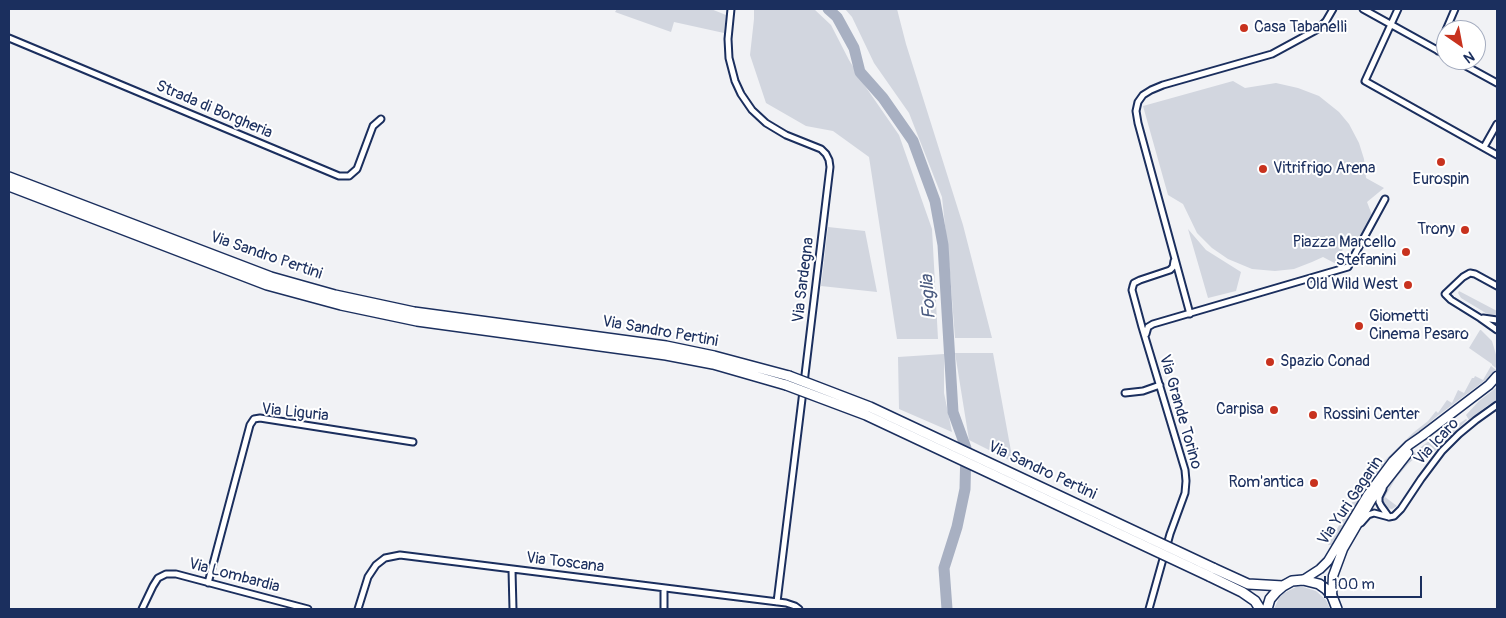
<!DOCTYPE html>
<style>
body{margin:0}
#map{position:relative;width:1506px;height:618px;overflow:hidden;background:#f1f2f5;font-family:Pangolin,sans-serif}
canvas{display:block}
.frame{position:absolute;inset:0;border:10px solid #1b2f5e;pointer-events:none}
.north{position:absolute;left:1436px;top:20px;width:50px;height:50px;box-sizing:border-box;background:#fff;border:1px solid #a4acbf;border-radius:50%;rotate:147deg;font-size:14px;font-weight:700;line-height:20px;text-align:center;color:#1b2f5e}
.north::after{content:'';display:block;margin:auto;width:18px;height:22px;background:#c8321e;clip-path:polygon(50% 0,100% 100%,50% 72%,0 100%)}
.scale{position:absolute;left:1324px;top:576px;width:98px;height:22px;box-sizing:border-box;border:2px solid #1b2f5e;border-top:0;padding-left:6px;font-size:15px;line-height:18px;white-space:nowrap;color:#1b2f5e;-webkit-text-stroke:4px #fff;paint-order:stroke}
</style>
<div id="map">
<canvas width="1506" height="618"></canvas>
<div class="frame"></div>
<div class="north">N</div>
<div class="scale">100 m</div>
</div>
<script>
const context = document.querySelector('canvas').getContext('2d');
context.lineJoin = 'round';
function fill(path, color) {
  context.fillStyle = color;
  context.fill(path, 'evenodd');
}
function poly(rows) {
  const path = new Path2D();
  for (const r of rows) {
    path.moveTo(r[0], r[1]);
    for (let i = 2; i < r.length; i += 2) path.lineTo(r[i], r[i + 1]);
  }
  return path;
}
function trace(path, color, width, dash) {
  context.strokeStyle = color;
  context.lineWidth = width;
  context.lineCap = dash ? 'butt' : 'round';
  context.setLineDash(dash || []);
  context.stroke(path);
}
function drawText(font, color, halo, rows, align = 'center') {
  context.font = font + ' Pangolin,sans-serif';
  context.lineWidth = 4;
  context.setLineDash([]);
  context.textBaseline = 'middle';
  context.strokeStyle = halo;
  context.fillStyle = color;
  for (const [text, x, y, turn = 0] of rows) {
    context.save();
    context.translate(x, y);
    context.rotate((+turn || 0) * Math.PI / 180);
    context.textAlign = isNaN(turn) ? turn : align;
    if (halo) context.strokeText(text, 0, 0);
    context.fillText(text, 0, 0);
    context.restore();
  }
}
fill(poly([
 [617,9,711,9,726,15,724,33,674,22,671,32,615,12],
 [754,9,814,9,831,25,849,60,865,86,899,135,932,229,938,339,897,339,869,157,833,131,806,126,766,103,750,55,754,19],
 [845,9,897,9,906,44,963,225,992,338,955,338,950,273,942,197,909,113,874,63,852,17],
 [1233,81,1245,88,1276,83,1298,88,1319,96,1339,112,1349,124,1359,143,1364,159,1366,178,1384,188,1367,202,1372,215,1356,243,1343,246,1340,266,1323,257,1312,262,1294,269,1275,271,1252,269,1228,259,1212,248,1197,233,1183,204,1168,195,1143,106],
 [828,227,865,231,877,292,821,286],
 [1188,229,1206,250,1241,272,1236,291,1208,298],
 [1459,291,1497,311,1497,317,1489,315,1461,298,1458,293],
 [1480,330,1481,330,1492,341,1497,358,1496,368,1492,365,1492,364,1469,348],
 [955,353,993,353,1013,462,969,440],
 [944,354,944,393,952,432,899,409,898,357],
 [1491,366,1496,370,1487,379,1436,417,1399,450,1334,545,1328,545,1351,504,1362,488,1382,463,1414,432,1428,421,1436,411,1438,413,1447,400,1452,403,1458,390,1464,393,1472,378,1474,378,1475,376,1483,380],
 [1497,387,1497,401,1487,406,1469,420,1466,415,1479,401],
 [1466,419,1467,420,1435,451,1429,446,1408,464,1396,478,1385,497,1397,506,1392,509,1387,508,1386,509,1382,505,1382,499,1399,466,1416,451,1439,433,1453,426,1454,427],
 [1296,587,1303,587,1316,591,1326,600,1330,609,1274,609,1279,598,1284,593]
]), '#d2d6df');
trace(poly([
 [828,9,837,17,854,48,860,72,883,98,913,141,935,201,943,245,953,412,966,448,965,489,957,527,944,568,947,609]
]), '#a8b0c2', 11);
const street = poly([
 [731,9,728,39,729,58,735,81,741,94,752,110,766,123,786,135,821,149,826,154,829,160,830,167,804,383],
 [1363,9,1446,55],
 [1398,9,1365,81,1497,155],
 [1446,30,1455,9],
 [9,38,339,176,349,176,357,169,373,126,381,119],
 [1438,51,1446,30],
 [1455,60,1497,83],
 [1484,147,1497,124],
 [1497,286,1475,274,1470,273,1463,277,1445,294,1451,300,1480,318,1497,330],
 [1190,314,1138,123,1136,111,1138,102,1143,95,1151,90,1163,85,1272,54,1318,29,1326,21,1333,9],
 [1483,318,1497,320],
 [1146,334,1148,327,1153,324,1348,267,1385,199],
 [1125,393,1143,391,1160,385],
 [1383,489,1379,497,1379,502,1381,506,1389,517],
 [1389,517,1394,516,1401,509,1421,479,1442,451,1459,434,1476,420,1497,405],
 [1361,523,1368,515,1374,513,1389,517],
 [512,570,513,609],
 [208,583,250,425,254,419,260,418,413,442],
 [664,588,664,609],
 [777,602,803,391],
 [142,609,153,586,158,578,166,574,176,574,308,609],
 [358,609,368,577,376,565,385,558,400,555,786,603,795,606,799,609],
 [1149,609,1170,534,1185,493,1186,481,1185,470,1142,327,1132,290,1133,286,1134,283,1140,280,1170,270,1173,267,1174,261]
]);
const secondary = poly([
 [1303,580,1320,569,1328,561,1367,496,1393,461,1409,445,1422,436,1489,385,1497,376],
 [1332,596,1333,576,1343,549,1372,499,1408,453]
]);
const primary = poly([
 [9,177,271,277,335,295,414,312,666,346,714,356,789,376],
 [9,186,267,285,341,305,417,321,666,355,713,364,786,385],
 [1213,568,1248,584,1283,586],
 [1209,576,1242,592,1255,601,1260,609],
 [1267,609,1270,599,1276,592,1283,586,1292,581,1303,580,1319,584,1326,589,1332,596,1337,609]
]);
trace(street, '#1b2f5e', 9);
trace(secondary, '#1b2f5e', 11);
trace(primary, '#1b2f5e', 12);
trace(street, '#fff', 5);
trace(secondary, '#fff', 8);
trace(primary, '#fff', 9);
const primaryBridge = poly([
 [789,376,870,407,1213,568],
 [786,385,866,415,1209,576]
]);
trace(primaryBridge, '#1b2f5e', 12, []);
trace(primaryBridge, '#fff', 9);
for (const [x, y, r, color] of [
 [1244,28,5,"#c8321e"],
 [1441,162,5,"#c8321e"],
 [1263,169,5,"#c8321e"],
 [1465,230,5,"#c8321e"],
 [1406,252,5,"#c8321e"],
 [1408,285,5,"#c8321e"],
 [1359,326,5,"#c8321e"],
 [1270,362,5,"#c8321e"],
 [1274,410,5,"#c8321e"],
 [1313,415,5,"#c8321e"],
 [1314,483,5,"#c8321e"]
]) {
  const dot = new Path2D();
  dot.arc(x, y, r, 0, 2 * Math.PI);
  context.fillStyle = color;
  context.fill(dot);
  trace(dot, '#fff', 2);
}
drawText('16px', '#1b2f5e', '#fff', [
 ["Casa Tabanelli",1254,28],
 ["Vitrifrigo Arena",1273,169],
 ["Eurospin",1441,180,"center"],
 ["Trony",1455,230,"right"],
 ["Piazza Marcello",1396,243,"right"],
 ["Stefanini",1396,261,"right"],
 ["Old Wild West",1398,285,"right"],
 ["Giometti",1369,317],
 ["Cinema Pesaro",1369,335],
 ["Spazio Conad",1280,362],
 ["Carpisa",1264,410,"right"],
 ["Rossini Center",1323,415],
 ["Rom'antica",1304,483,"right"]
], 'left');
drawText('16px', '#1b2f5e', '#fff', [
 ["Strada di Borgheria",214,110,23],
 ["Via Sandro Pertini",266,256,19],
 ["Via Sardegna",804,280,-83],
 ["Via Sandro Pertini",660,332,10],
 ["Via Grande Torino",1180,412,74],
 ["Via Liguria",295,413,6],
 ["Via Icaro",1437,442,-47],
 ["Via Sandro Pertini",1042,471,25],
 ["Via Yuri Gagarin",1351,501,-56],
 ["Via Toscana",565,563,7],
 ["Via Lombardia",234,576,15]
]);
drawText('italic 18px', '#4c5c81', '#fff', [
 ["Foglia",929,297,-93]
]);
</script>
